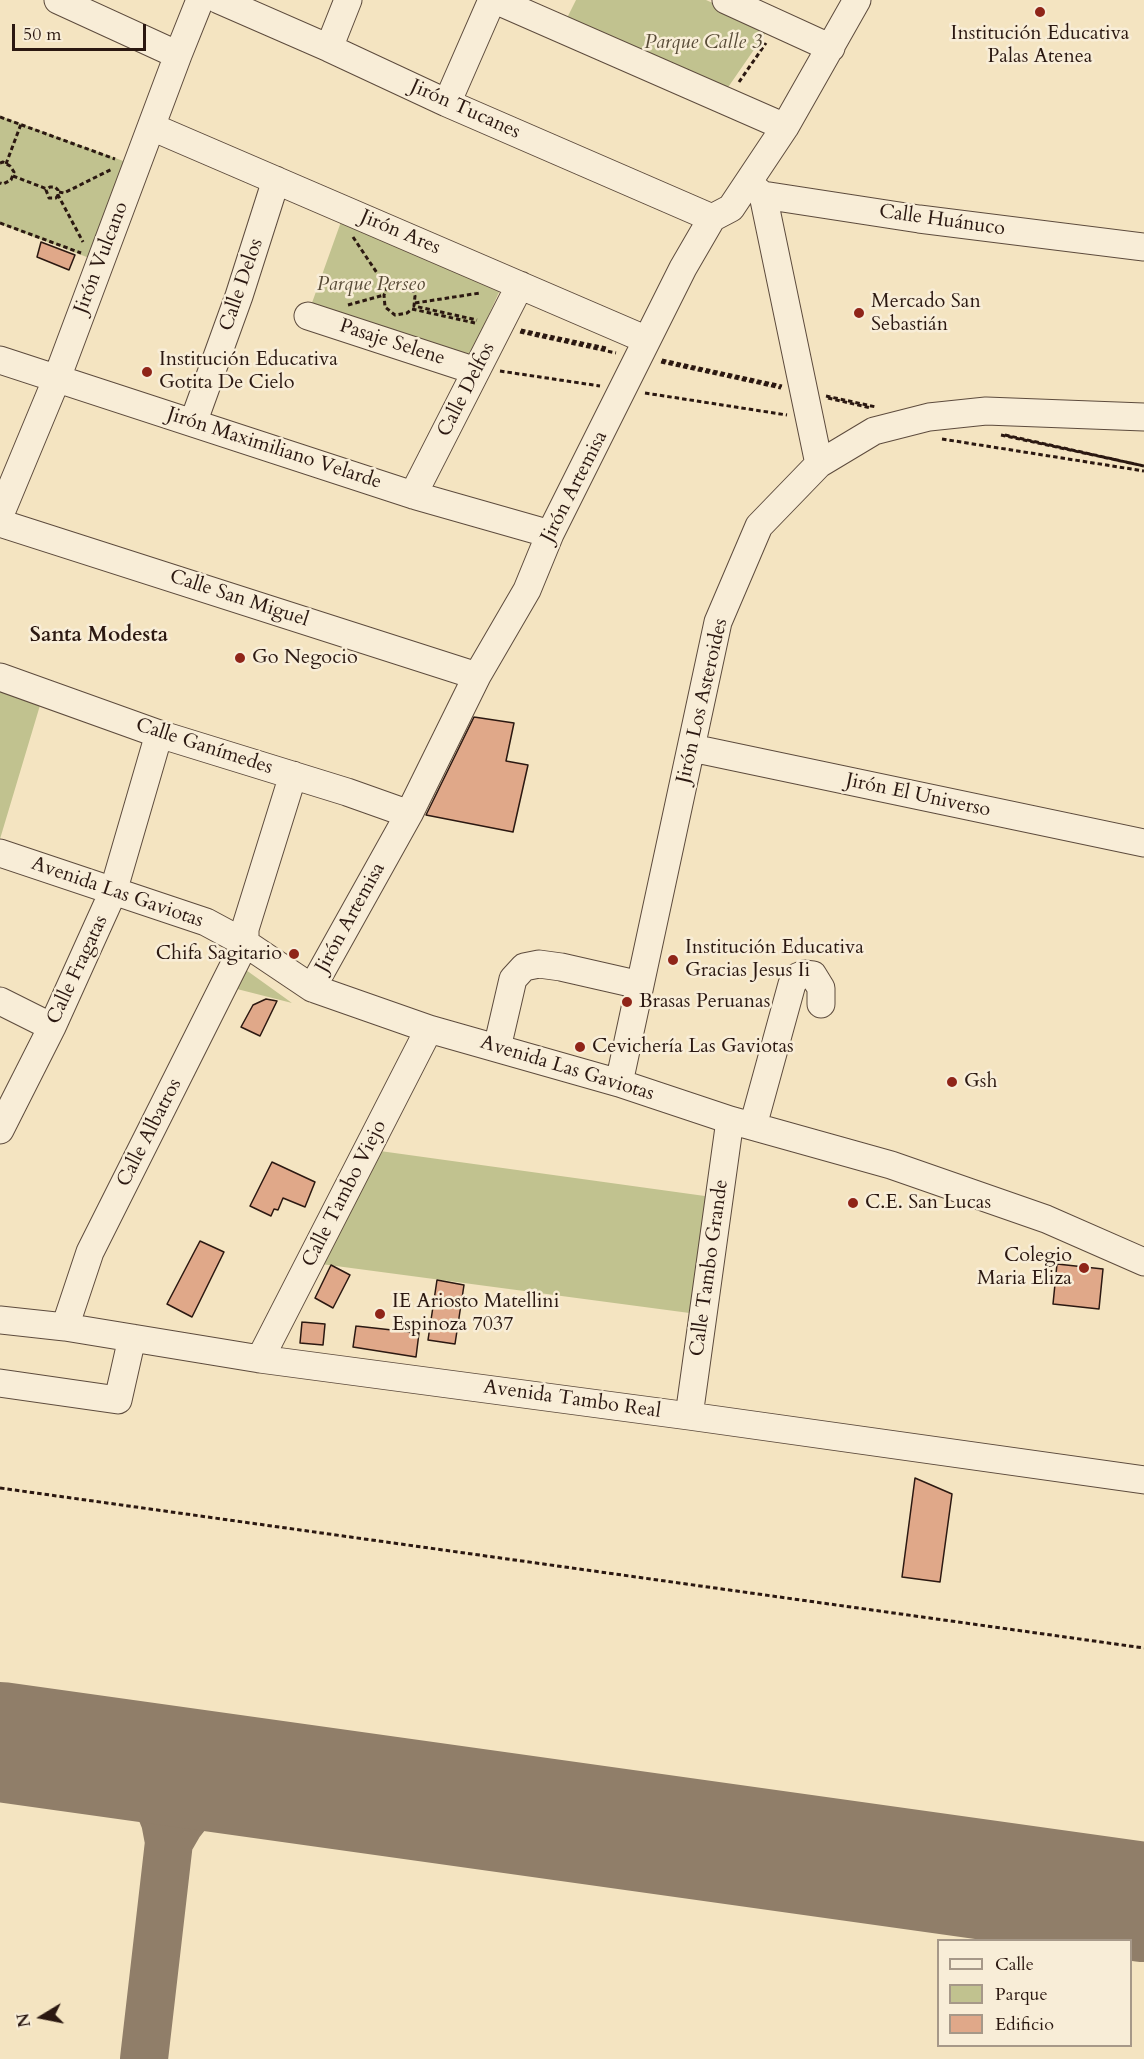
<!DOCTYPE html>
<meta charset="utf-8">
<style>
body{margin:0}
#map{position:relative;width:1144px;height:2059px;overflow:hidden;background:#f4e4c1;font-family:Cardo,serif}
canvas{display:block}
.legend{position:absolute;left:937px;top:1939px;width:195px;height:108px;box-sizing:border-box;background:#f8edd7;border:2px solid #a69888;margin:0;padding:8px 10px;list-style:none;font-size:18px;color:#2b1811}
.legend li{display:flex;align-items:center;gap:12px;height:30px}
.legend b{width:30px;border:2px solid #a69888}
.north{position:absolute;left:12px;top:1987px;width:60px;height:60px;-webkit-text-stroke:4px #f8edd7;paint-order:stroke;rotate:260deg;font-size:16px;font-weight:700;line-height:24px;text-align:center;color:#2b1811}
.north::after{content:'';display:block;margin:auto;width:21px;height:27px;background:#2b1811;clip-path:polygon(50% 0,100% 100%,50% 72%,0 100%)}
.scale{position:absolute;left:12px;top:24px;width:134px;height:27px;box-sizing:border-box;border:3px solid #2b1811;border-top:0;padding-left:8px;font-size:18px;line-height:21px;white-space:nowrap;color:#2b1811;-webkit-text-stroke:4px #f8edd7;paint-order:stroke}
</style>
<div id="map">
<canvas width="1144" height="2059"></canvas>
<ul class="legend">
<li><b style="height:8px;background:#f8edd7"></b>Calle</li>
<li><b style="height:16px;background:#c1c28f"></b>Parque</li>
<li><b style="height:16px;background:#e0a889"></b>Edificio</li>
</ul>
<div class="north">N</div>
<div class="scale">50 m</div>
</div>
<script>
const context = document.querySelector('canvas').getContext('2d');
context.lineJoin = 'round';
function fill(path, color) {
  context.fillStyle = color;
  context.fill(path, 'evenodd');
}
function poly(rows) {
  const path = new Path2D();
  for (const r of rows) {
    path.moveTo(r[0], r[1]);
    for (let i = 2; i < r.length; i += 2) path.lineTo(r[i], r[i + 1]);
  }
  return path;
}
function trace(path, color, width, dash) {
  context.strokeStyle = color;
  context.lineWidth = width;
  context.lineCap = dash ? 'butt' : 'round';
  context.setLineDash(dash || []);
  context.stroke(path);
}
function drawText(font, color, halo, rows, align = 'center') {
  context.font = font + ' Cardo,serif';
  context.lineWidth = 5;
  context.setLineDash([]);
  context.textBaseline = 'middle';
  context.strokeStyle = halo;
  context.fillStyle = color;
  for (const [text, x, y, turn = 0] of rows) {
    context.save();
    context.translate(x, y);
    context.rotate((+turn || 0) * Math.PI / 180);
    context.textAlign = isNaN(turn) ? turn : align;
    if (halo) context.strokeText(text, 0, 0);
    context.fillText(text, 0, 0);
    context.restore();
  }
}
fill(poly([
 [576,0,706,0,769,28,722,96,564,24],
 [0,116,126,162,92,259,0,224],
 [342,219,500,290,464,369,308,314],
 [0,689,41,702,0,839],
 [246,970,292,1003,237,989],
 [380,1151,712,1197,697,1314,321,1264]
]), '#c1c28f');
trace(poly([
 [123,1759,137,1771,157,1801,165,1821,169,1842,144,2059],
 [169,1842,180,1823,199,1799,228,1785,260,1778]
]), '#907e69', 48);
trace(poly([
 [0,1742,1144,1902]
]), '#907e69', 120);
const building = poly([
 [41,242,75,255,69,270,37,257,41,242],
 [474,717,514,723,506,761,528,765,513,832,426,815,474,717],
 [266,999,277,1001,260,1036,241,1027,253,1005,266,999],
 [272,1162,315,1182,305,1207,283,1198,278,1210,274,1209,271,1216,250,1206,272,1162],
 [200,1241,224,1252,192,1317,167,1304,200,1241],
 [1057,1264,1103,1269,1099,1309,1053,1304,1057,1264],
 [331,1265,350,1275,333,1308,315,1298,331,1265],
 [437,1280,464,1285,455,1344,428,1340,437,1280],
 [302,1322,325,1324,323,1345,300,1343,302,1322],
 [356,1326,419,1333,416,1357,353,1347,356,1326],
 [915,1478,952,1494,940,1582,902,1577,915,1478]
]);
fill(building, '#e0a889');
trace(building, '#2b1811', 1.5);
const minor = poly([
 [58,0,178,55],
 [219,0,329,48,447,103,712,218],
 [495,0,785,127],
 [726,0,831,48],
 [329,48,348,0],
 [447,103,492,0],
 [152,127,647,340],
 [751,178,755,189,763,195,919,219,1144,247],
 [763,195,819,464],
 [308,316,476,371],
 [0,360,413,495,550,534],
 [193,423,239,296,276,180],
 [413,495,520,285],
 [0,515,57,378,178,55,200,0],
 [0,523,477,676],
 [0,677,159,734,347,792,409,814],
 [692,748,1144,843],
 [0,853,206,922,245,943,312,988,429,1029,619,1083,730,1120,891,1165,1046,1219,1144,1262],
 [312,988,409,814,477,676,527,590,550,534,683,268,712,218,731,208,785,127,857,0],
 [0,1001,52,1027],
 [497,1048,513,979,524,967,539,964,561,967,640,985],
 [619,1083,718,622,759,526,819,464,874,431,929,417,986,411,1144,417],
 [753,1126,792,984,797,977,804,974,813,975,821,988,821,1004],
 [0,1130,52,1027,113,892,159,734],
 [0,1320,65,1327,260,1359,689,1416,1144,1480],
 [65,1327,90,1252,245,943,245,929,293,775],
 [260,1359,429,1029],
 [0,1383,118,1400,132,1338],
 [689,1416,730,1120]
]);
trace(minor, '#5d4b3d', 29);
trace(poly([
 [739,82,766,43],
 [0,117,115,159],
 [0,163,3,162,10,166,14,172,11,180,3,184,0,183],
 [6,164,21,124],
 [13,176,47,189],
 [59,192,64,193,112,169],
 [58,195,56,198,49,198,46,190,50,187,55,187,58,190,58,195,83,242],
 [0,223,81,253],
 [353,237,387,288],
 [415,303,480,293],
 [348,305,384,295],
 [475,323,412,309,407,313,395,315,385,307,384,295,387,288,400,283,407,285,412,289,415,296,414,306,477,320],
 [521,330,606,348],
 [520,332,616,353],
 [662,360,782,386],
 [661,362,781,388],
 [500,371,600,386],
 [645,393,787,415],
 [826,396,876,407],
 [828,398,871,408],
 [1001,435,1144,466],
 [1005,435,1144,466],
 [942,439,1144,471],
 [0,1488,1144,1648]
]), '#2b1811', 3, [4.5, 3]);
trace(minor, '#f8edd7', 27);
for (const [x, y, r, color] of [
 [1040,12,6,"#8f2418"],
 [859,313,6,"#8f2418"],
 [147,372,6,"#8f2418"],
 [240,658,6,"#8f2418"],
 [294,954,6,"#8f2418"],
 [673,960,6,"#8f2418"],
 [627,1002,6,"#8f2418"],
 [580,1047,6,"#8f2418"],
 [952,1082,6,"#8f2418"],
 [853,1203,6,"#8f2418"],
 [1084,1268,6,"#8f2418"],
 [380,1314,6,"#8f2418"]
]) {
  const dot = new Path2D();
  dot.arc(x, y, r, 0, 2 * Math.PI);
  context.fillStyle = color;
  context.fill(dot);
  trace(dot, '#f8edd7', 2);
}
drawText('20px', '#2b1811', '#f8edd7', [
 ["Institución Educativa",1040,34,"center"],
 ["Palas Atenea",1040,57,"center"],
 ["Mercado San",871,302],
 ["Sebastián",871,325],
 ["Institución Educativa",159,360],
 ["Gotita De Cielo",159,383],
 ["Go Negocio",252,658],
 ["Institución Educativa",685,948],
 ["Gracias Jesus Ii",685,971],
 ["Chifa Sagitario",282,954,"right"],
 ["Brasas Peruanas",639,1002],
 ["Cevichería Las Gaviotas",592,1047],
 ["Gsh",964,1082],
 ["C.E. San Lucas",865,1203],
 ["Colegio",1072,1256,"right"],
 ["Maria Eliza",1072,1279,"right"],
 ["IE Ariosto Matellini",392,1302],
 ["Espinoza 7037",392,1325]
], 'left');
drawText('italic 20px', '#584b37', '#f8edd7', [
 ["Parque Calle 3",703,43],
 ["Parque Perseo",371,285]
]);
drawText('20px', '#2b1811', '#f8edd7', [
 ["Jirón Tucanes",465,110,24],
 ["Calle Huánuco",942,221,8],
 ["Jirón Ares",400,233,23],
 ["Jirón Vulcano",102,258,-69],
 ["Calle Delos",242,285,-71],
 ["Pasaje Selene",392,343,18],
 ["Calle Delfos",467,390,-63],
 ["Jirón Maximiliano Velarde",274,449,18],
 ["Jirón Artemisa",575,487,-63],
 ["Calle San Miguel",239,599,18],
 ["Jirón Los Asteroides",703,701,-77],
 ["Calle Ganímedes",204,747,18],
 ["Jirón El Universo",918,796,12],
 ["Avenida Las Gaviotas",117,893,19],
 ["Jirón Artemisa",351,918,-61],
 ["Calle Fragatas",78,970,-65],
 ["Avenida Las Gaviotas",567,1069,17],
 ["Calle Albatros",150,1133,-63],
 ["Calle Tambo Viejo",345,1194,-63],
 ["Calle Tambo Grande",710,1268,-82],
 ["Avenida Tambo Real",572,1400,8]
]);
drawText('bold 21px', '#2b1811', '#f8edd7', [
 ["Santa Modesta",99,636]
]);
</script>
